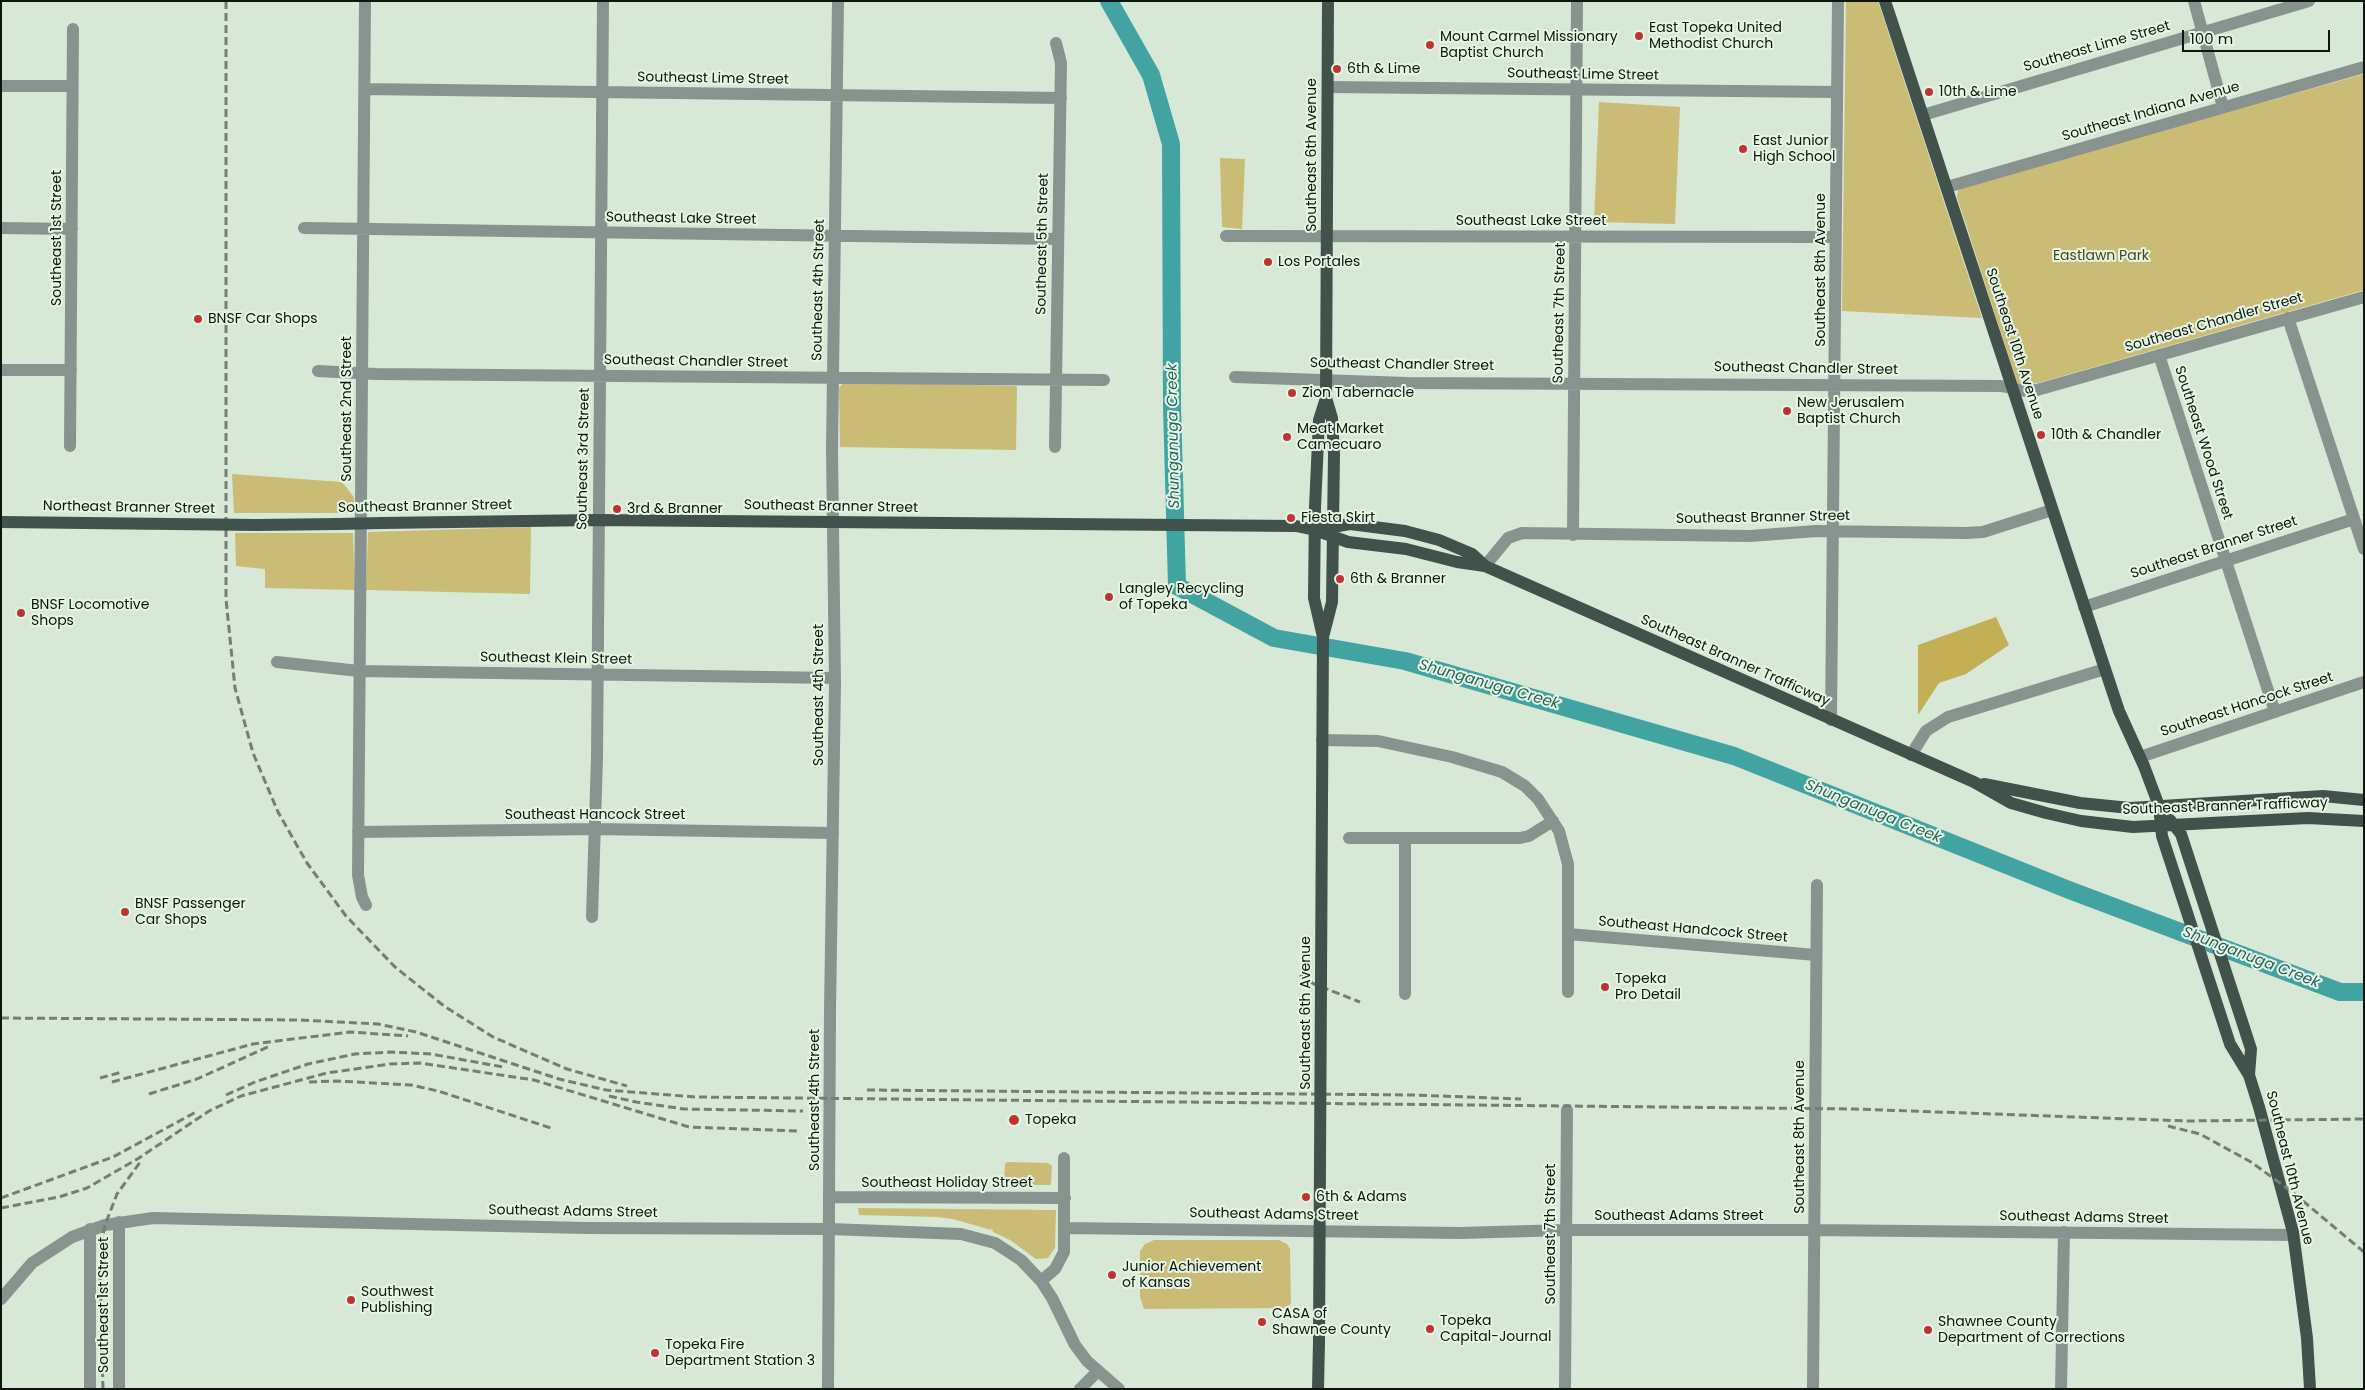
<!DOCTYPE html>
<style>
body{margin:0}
#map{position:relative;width:2365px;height:1390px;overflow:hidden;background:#d7e8d7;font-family:Poppins,sans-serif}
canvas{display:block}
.frame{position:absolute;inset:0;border:2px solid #0e140e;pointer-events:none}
.scale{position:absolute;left:2182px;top:30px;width:148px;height:22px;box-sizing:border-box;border:2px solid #0e140e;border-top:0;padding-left:6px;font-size:15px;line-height:18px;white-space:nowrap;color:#0e140e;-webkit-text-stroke:4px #e4f6e4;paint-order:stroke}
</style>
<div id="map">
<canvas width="2365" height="1390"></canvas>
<div class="frame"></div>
<div class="scale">100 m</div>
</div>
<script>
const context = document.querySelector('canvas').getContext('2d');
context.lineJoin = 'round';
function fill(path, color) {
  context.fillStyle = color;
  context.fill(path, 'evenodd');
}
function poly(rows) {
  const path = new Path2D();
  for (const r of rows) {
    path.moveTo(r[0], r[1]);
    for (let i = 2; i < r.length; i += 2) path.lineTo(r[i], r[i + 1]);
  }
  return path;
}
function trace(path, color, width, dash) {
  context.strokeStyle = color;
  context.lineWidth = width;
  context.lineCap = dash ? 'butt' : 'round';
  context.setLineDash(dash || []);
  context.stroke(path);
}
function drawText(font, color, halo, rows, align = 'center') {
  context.font = font + ' Poppins,sans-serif';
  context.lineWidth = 4;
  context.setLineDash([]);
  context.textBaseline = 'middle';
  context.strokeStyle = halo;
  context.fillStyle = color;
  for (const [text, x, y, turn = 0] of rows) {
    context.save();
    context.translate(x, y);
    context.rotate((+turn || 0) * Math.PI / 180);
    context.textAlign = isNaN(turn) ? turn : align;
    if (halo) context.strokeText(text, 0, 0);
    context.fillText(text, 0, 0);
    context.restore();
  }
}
fill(poly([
 [1846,1,1878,1,1982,318,1842,311],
 [2364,74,2364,290,2038,383,2019,385,2017,382,1957,197,1958,190,1963,187],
 [1599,102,1680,107,1675,224,1594,222],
 [1220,158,1245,159,1242,229,1222,227],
 [850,382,1017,386,1016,450,840,447,839,388,843,383],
 [232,474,342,482,354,497,354,513,234,513],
 [531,527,530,594,366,590,368,532],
 [235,533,353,533,355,590,265,588,265,569,236,566],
 [1007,1162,1048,1163,1052,1166,1051,1183,1050,1185,1007,1185,1004,1182,1005,1164],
 [975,1178,979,1181,979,1187,947,1185,949,1179],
 [858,1208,1056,1210,1055,1248,1048,1258,1036,1259,1010,1240,993,1232,992,1228,991,1230,953,1219,937,1217,859,1215],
 [1154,1240,1279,1240,1287,1244,1290,1249,1291,1304,1284,1308,1144,1309,1140,1297,1140,1251,1145,1244]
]), '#cbbc75');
fill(poly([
 [1996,617,2009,645,1966,674,1939,683,1918,715,1918,645]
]), '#c3b056');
trace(poly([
 [1109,1,1151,75,1171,144,1172,406,1177,586,1274,638,1405,661,1734,756,2069,890,2340,992,2364,992]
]), '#41a3a2', 18);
trace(poly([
 [365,1,358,875,362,897,366,905],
 [2194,1,2223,107],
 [1,86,72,86],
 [1328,87,1837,92],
 [365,89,1061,98],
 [1923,115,2309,1],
 [1947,187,2364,67],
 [1,228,72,229],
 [304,228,1058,239],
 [1226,236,1836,237],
 [2288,318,2364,549],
 [2159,355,2275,712],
 [1,370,71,370],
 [318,371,376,374,1104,380],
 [1235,377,1407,383,2001,386,2025,391,2037,390,2364,297],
 [70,446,73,29],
 [1055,447,1061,63,1056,43],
 [1573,535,1577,1],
 [1485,566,1508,538,1522,533,1750,536,1816,531,1966,533,1983,532,2052,510],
 [2084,607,2354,519],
 [277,662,359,671,835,678],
 [1831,720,1838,1],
 [1322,740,1378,741,1452,757,1502,772,1525,786,1538,799,1559,831,1568,864,1568,992],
 [1911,755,1926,731,1948,717,2105,669],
 [2140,757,2364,682],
 [358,832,596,829,833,833],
 [1349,838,1520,838,1529,836,1553,821],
 [1405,838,1405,994],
 [592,917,597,758,603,1],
 [1568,934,1816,955],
 [830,1197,1065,1198],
 [119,1222,119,1389],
 [1065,1228,1459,1233,1567,1230,1814,1230,2293,1235],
 [1041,1281,1055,1269,1064,1252,1064,1158],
 [1,1299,32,1263,72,1237,105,1225,153,1218,586,1228,830,1229,961,1234,995,1243,1021,1260,1041,1281,1052,1298,1075,1345,1087,1361,1119,1389],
 [90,1389,90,1229],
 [828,1389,830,1011,835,683,832,449,838,1],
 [1080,1389,1097,1372],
 [1565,1389,1567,1110],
 [1813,1389,1817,885],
 [2061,1389,2064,1232]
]), '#88938f', 12);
trace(poly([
 [1885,1,2105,669,2119,711,2144,766,2159,806,2162,836,2230,1044,2249,1075,2259,1107,2293,1232,2307,1338,2310,1389],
 [382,523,597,520,1296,526,1315,530,1348,542,1406,549,1457,562,1485,566],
 [256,525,338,524],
 [1315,530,1350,524,1405,531,1439,540,1472,554,1485,566,1974,782,2011,803,2046,813,2081,821,2133,827,2308,818,2364,821],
 [1323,637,1332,602,1334,454,1332,418,1326,398,1328,1],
 [1984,784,2080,803,2130,808,2323,796,2364,800],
 [1322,801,1323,637,1314,598,1315,507,1319,420,1326,398],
 [2170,820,2181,834,2251,1049,2249,1075],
 [1318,1389,1319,1341]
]), '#40524b', 12);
trace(poly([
 [226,1,226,599,235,688,253,753,278,812,307,863,346,916,395,967,444,1006,493,1037,567,1069,627,1086],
 [1300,975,1314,984,1360,1002],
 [1,1018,300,1020,378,1024,416,1032,559,1079,606,1090,696,1097,1855,1109,2187,1121,2364,1119],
 [100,1078,122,1072],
 [112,1082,253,1044,350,1032,408,1036],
 [309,1082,337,1081,411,1085,438,1091,554,1129],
 [867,1090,1413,1095,1521,1099],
 [149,1094,197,1079,270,1046],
 [226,1095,255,1082,308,1064,355,1054,391,1052,431,1054,503,1067],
 [609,1096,636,1102,684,1109,803,1111],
 [2168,1126,2200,1134,2251,1162,2291,1191,2364,1252],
 [1,1198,113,1157,196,1112],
 [1,1208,59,1197,87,1188,139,1158,209,1111,241,1096,327,1073,390,1064,420,1063,534,1080,689,1127,798,1131],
 [103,1389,100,1270,102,1240,105,1225,117,1194,141,1161]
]), '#737f73', 3, [8, 4]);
trace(poly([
 [1,522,256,525],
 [338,524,382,523],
 [1319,1341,1322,801]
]), '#40524b', 12);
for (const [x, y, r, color] of [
 [1639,36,5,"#c13233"],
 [1430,45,5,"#c13233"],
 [1337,69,5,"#c13233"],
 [1929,92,5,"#c13233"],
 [1743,149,5,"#c13233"],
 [1268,262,5,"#c13233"],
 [198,319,5,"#c13233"],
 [1292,393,5,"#c13233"],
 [1787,411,5,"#c13233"],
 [2041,435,5,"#c13233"],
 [1287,437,5,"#c13233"],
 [617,509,5,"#c13233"],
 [1291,518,5,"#c13233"],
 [1340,579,5,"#c13233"],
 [1109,597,5,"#c13233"],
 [21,613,5,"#c13233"],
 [125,912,5,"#c13233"],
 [1605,987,5,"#c13233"],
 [1014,1120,6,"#c13233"],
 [1306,1197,5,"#c13233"],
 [1112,1275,5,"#c13233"],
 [351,1300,5,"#c13233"],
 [1262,1322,5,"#c13233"],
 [1430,1329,5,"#c13233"],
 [1928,1330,5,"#c13233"],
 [655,1353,5,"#c13233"]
]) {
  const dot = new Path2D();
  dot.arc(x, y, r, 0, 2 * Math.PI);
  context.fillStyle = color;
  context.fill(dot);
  trace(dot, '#e4f6e4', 2);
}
drawText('14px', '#0e140e', '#e4f6e4', [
 ["East Topeka United",1649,28],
 ["Methodist Church",1649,44],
 ["Mount Carmel Missionary",1440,37],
 ["Baptist Church",1440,53],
 ["6th & Lime",1347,69],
 ["10th & Lime",1939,92],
 ["East Junior",1753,141],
 ["High School",1753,157],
 ["Los Portales",1278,262],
 ["BNSF Car Shops",208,319],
 ["Zion Tabernacle",1302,393],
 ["New Jerusalem",1797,403],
 ["Baptist Church",1797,419],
 ["Meat Market",1297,429],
 ["Camecuaro",1297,445],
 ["10th & Chandler",2051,435],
 ["3rd & Branner",627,509],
 ["Fiesta Skirt",1301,518],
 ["6th & Branner",1350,579],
 ["Langley Recycling",1119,589],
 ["of Topeka",1119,605],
 ["BNSF Locomotive",31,605],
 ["Shops",31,621],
 ["BNSF Passenger",135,904],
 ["Car Shops",135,920],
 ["Topeka",1615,979],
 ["Pro Detail",1615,995],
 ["Topeka",1025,1120],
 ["6th & Adams",1316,1197],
 ["Junior Achievement",1122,1267],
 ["of Kansas",1122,1283],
 ["Southwest",361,1292],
 ["Publishing",361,1308],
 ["CASA of",1272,1314],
 ["Shawnee County",1272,1330],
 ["Topeka",1440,1321],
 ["Capital-Journal",1440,1337],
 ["Shawnee County",1938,1322],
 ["Department of Corrections",1938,1338],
 ["Topeka Fire",665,1345],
 ["Department Station 3",665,1361]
], 'left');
drawText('14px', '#0e140e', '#e4f6e4', [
 ["Southeast Lime Street",2097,47,-16],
 ["Southeast Lime Street",1583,75,1],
 ["Southeast Lime Street",713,79,1],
 ["Southeast Indiana Avenue",2151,112,-16],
 ["Southeast 6th Avenue",1312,155,-90],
 ["Southeast Lake Street",681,219,1],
 ["Southeast Lake Street",1531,221],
 ["Southeast 1st Street",57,238,-90],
 ["Southeast 5th Street",1043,244,-89],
 ["Southeast 8th Avenue",1821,270,-90],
 ["Southeast 4th Street",819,290,-89],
 ["Southeast 7th Street",1560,313,-89],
 ["Southeast Chandler Street",2214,323,-16],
 ["Southeast 10th Avenue",2014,344,72],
 ["Southeast Chandler Street",696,362,1],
 ["Southeast Chandler Street",1402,365,1],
 ["Southeast Chandler Street",1806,369,1],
 ["Southeast 2nd Street",347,409,-90],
 ["Southeast Wood Street",2203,443,72],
 ["Southeast 3rd Street",584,459,-89],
 ["Southeast Branner Street",425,507,-1],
 ["Southeast Branner Street",831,507,1],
 ["Northeast Branner Street",129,508,1],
 ["Southeast Branner Street",1763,518,-1],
 ["Southeast Branner Street",2214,548,-18],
 ["Southeast Klein Street",556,659,1],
 ["Southeast Branner Trafficway",1735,661,24],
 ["Southeast 4th Street",819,695,-90],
 ["Southeast Hancock Street",2247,705,-18],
 ["Southeast Branner Trafficway",2225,807,-2],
 ["Southeast Hancock Street",595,815],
 ["Southeast Handcock Street",1693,930,5],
 ["Southeast 6th Avenue",1306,1013,-90],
 ["Southeast 4th Street",815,1100,-90],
 ["Southeast 8th Avenue",1800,1137,-90],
 ["Southeast 10th Avenue",2289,1168,76],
 ["Southeast Holiday Street",947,1183],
 ["Southeast Adams Street",573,1212,1],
 ["Southeast Adams Street",1274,1215,1],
 ["Southeast Adams Street",1679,1216],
 ["Southeast Adams Street",2084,1218,1],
 ["Southeast 7th Street",1551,1234,-90],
 ["Southeast 1st Street",104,1305,-90]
]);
drawText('14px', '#4b431d', '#e4f6e4', [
 ["Eastlawn Park",2101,256]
]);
drawText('italic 15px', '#2a6060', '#e4f6e4', [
 ["Shunganuga Creek",1174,436,-91],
 ["Shunganuga Creek",1489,685,16],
 ["Shunganuga Creek",1873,812,22],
 ["Shunganuga Creek",2251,958,21]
]);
</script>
